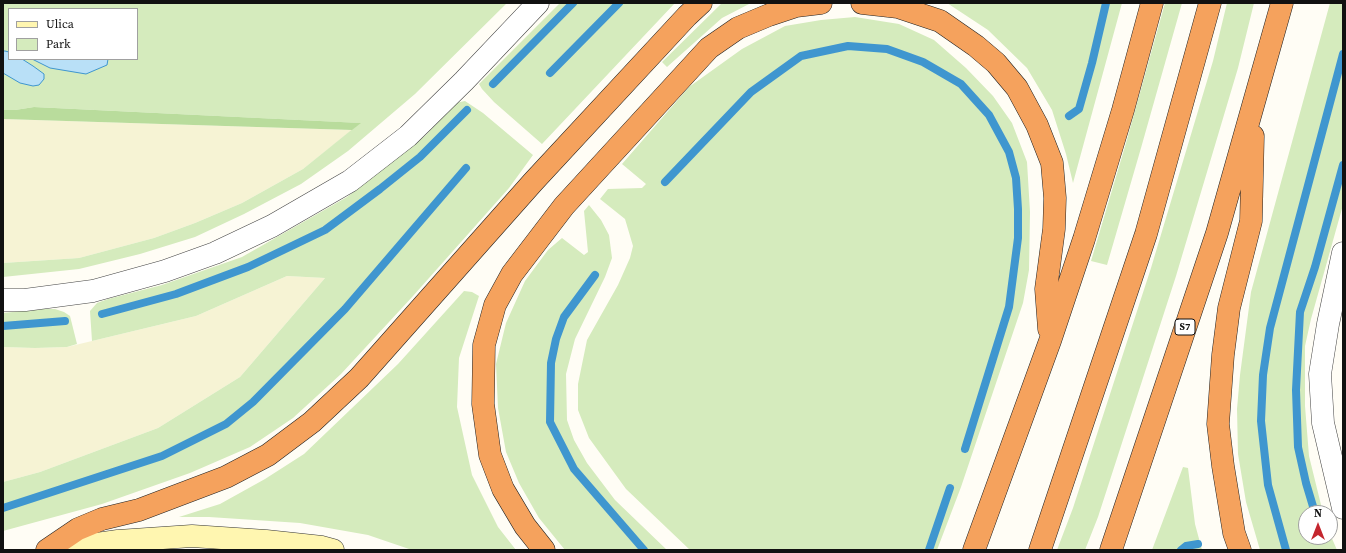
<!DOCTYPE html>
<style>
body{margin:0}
#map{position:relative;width:1346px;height:553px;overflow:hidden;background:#fffdf5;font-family:"Source Serif 4",serif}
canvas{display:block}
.frame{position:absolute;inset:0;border:4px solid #111;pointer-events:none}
.legend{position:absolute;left:8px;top:8px;width:130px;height:52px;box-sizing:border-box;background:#fff;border:1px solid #a0a0a0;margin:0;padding:5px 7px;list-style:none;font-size:12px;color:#111}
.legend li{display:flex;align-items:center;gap:8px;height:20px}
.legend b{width:20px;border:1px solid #a0a0a0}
.north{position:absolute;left:1298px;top:505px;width:40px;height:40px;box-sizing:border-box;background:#fff;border:1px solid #a0a0a0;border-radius:50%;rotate:0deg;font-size:11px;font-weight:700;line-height:16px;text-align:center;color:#111}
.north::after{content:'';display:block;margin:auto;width:14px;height:18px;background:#c4262e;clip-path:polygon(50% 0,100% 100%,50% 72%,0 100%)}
</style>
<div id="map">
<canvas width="1346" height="553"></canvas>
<div class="frame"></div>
<ul class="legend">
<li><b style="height:5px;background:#fff6b0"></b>Ulica</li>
<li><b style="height:11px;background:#d5ebbd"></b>Park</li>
</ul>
<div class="north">N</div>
</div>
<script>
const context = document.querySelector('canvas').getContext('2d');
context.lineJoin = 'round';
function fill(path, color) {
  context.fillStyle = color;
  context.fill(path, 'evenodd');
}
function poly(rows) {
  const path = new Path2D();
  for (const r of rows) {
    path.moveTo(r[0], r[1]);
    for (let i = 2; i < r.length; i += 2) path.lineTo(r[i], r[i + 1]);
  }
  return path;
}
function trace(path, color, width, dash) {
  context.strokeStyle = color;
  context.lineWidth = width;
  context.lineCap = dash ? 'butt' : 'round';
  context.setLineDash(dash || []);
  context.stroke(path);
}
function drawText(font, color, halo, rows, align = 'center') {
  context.font = font + ' "Source Serif 4",serif';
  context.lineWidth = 4;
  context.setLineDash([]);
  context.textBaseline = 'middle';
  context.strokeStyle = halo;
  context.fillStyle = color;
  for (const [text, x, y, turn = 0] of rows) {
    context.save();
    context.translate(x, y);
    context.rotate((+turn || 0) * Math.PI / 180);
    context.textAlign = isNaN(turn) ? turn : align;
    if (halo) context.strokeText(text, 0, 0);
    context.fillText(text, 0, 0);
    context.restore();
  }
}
fill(poly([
 [3,119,352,130,303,169,242,203,195,223,154,238,79,258,3,263],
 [287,276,325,278,240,377,158,428,40,472,3,482,3,347,35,348,67,347,196,316]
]), '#f6f3d4');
fill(poly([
 [3,3,507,3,415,94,348,151,301,184,244,214,195,237,140,254,79,269,3,277,3,263,79,258,154,238,195,223,242,203,303,169,360,123,34,107,15,110,3,110],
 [9,9,137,9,137,59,9,59],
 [560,3,675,3,542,144,494,102,482,89,479,84],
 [722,3,751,3,722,18,667,67,662,62],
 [947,3,1122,3,1073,183,1066,154,1052,110,1027,68,988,30],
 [1165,3,1182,3,1141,148,1107,265,1091,261,1126,143],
 [1227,3,1254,3,1238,68,1176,276,1098,517,1085,550,1057,550,1073,508,1151,268,1213,61],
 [1330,3,1343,3,1343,205,1311,319,1305,346,1305,406,1309,456,1323,513,1306,513,1306,537,1330,537,1330,534,1337,550,1260,550,1246,502,1238,454,1237,409,1240,375,1251,292],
 [855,17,899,24,934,40,966,68,993,96,1012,123,1027,162,1030,212,1029,270,1023,303,961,487,937,550,690,550,626,489,589,438,578,410,578,384,587,340,618,285,630,258,633,246,625,219,600,199,608,189,642,188,646,184,622,164,689,87,742,49,785,26,821,20],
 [465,101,483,113,533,155,509,188,413,296,341,374,293,418,250,447,190,473,102,504,3,531,3,482,40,472,158,428,240,377,325,278,287,276,196,316,92,341,90,311,97,303,108,299,162,285,242,257,347,197,426,135,455,103],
 [589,205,601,220,609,235,612,258,605,277,575,339,566,374,567,420,574,440,587,463,615,500,667,550,565,550,539,518,519,483,506,452,498,408,496,364,506,323,525,281,548,250,562,238,584,255,588,252,584,211],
 [464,291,472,292,479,296,459,358,457,407,472,475,498,527,516,550,412,550,368,535,300,523,209,517,179,517,220,504,265,479,304,454,398,364],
 [42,309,55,309,64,312,70,316,77,344,67,347,35,348,3,347,3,313],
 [1183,467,1188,468,1195,524,1202,550,1152,550]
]), '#d5ebbd');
fill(poly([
 [34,107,361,123,352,130,3,119,3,110,15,110]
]), '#b9dc9c');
const water = poly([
 [3,51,5,51,9,52,9,59,22,59,33,66,44,74,44,79,39,85,33,86,20,83,3,73,3,51],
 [32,59,108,59,107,65,86,74,50,68,32,59]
]);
fill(water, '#b9e0f7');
trace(water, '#3f96cf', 1);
trace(poly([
 [550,73,619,3],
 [493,84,573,3],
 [1069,116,1079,109,1092,63,1106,3],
 [665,182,751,92,801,56,848,46,887,49,923,62,961,84,989,115,1009,152,1016,178,1018,209,1018,238,1009,307,965,449],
 [595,275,564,317,556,339,551,363,550,422,574,469,644,550],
 [102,314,176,294,248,267,325,230,380,189,420,157,467,110],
 [3,326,65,321],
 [3,508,162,456,226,424,253,402,345,309,466,168],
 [1315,513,1306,483,1298,447,1296,390,1300,312,1315,267,1343,165],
 [929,550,950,488],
 [1181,550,1186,546,1198,544],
 [1286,550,1268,485,1261,421,1263,375,1270,328,1343,54]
]), '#3f96cf', 8);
const street = poly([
 [1343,253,1328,324,1320,374,1323,423,1343,508],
 [3,300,25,300,93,291,165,271,215,253,272,226,350,181,408,136,464,81,538,3]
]);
const secondary = poly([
 [54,550,118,541,192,536,266,541,322,547,333,550]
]);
const highway = poly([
 [862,3,898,7,940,21,976,46,996,63,1017,88,1037,125,1052,163,1055,198,1054,229,1046,289,1049,329],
 [47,550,78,529,102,519,139,510,226,477,268,455,312,422,359,378,533,182,687,16,701,3],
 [544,550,525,526,503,489,490,455,483,404,484,345,495,305,512,274,564,206,709,48,738,28,769,15,796,6,821,3],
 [974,550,1050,341,1084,239,1123,110,1152,3],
 [1040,550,1146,234,1210,3],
 [1111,550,1217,233,1282,3],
 [1240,550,1234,533,1223,466,1218,424,1223,355,1229,308,1251,221,1253,136]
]);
trace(street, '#444', 23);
trace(secondary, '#333', 23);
trace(highway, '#222', 23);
trace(street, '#fff', 22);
trace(secondary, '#fff6b0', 22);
trace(highway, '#f5a25d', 22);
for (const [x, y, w] of [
 [1185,327,20]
]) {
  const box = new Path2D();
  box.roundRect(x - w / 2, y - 8, w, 16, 3);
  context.fillStyle = '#fff';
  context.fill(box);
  trace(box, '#111', 1);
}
drawText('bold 10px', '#111', null, [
 ["S7",1185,327]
]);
</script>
